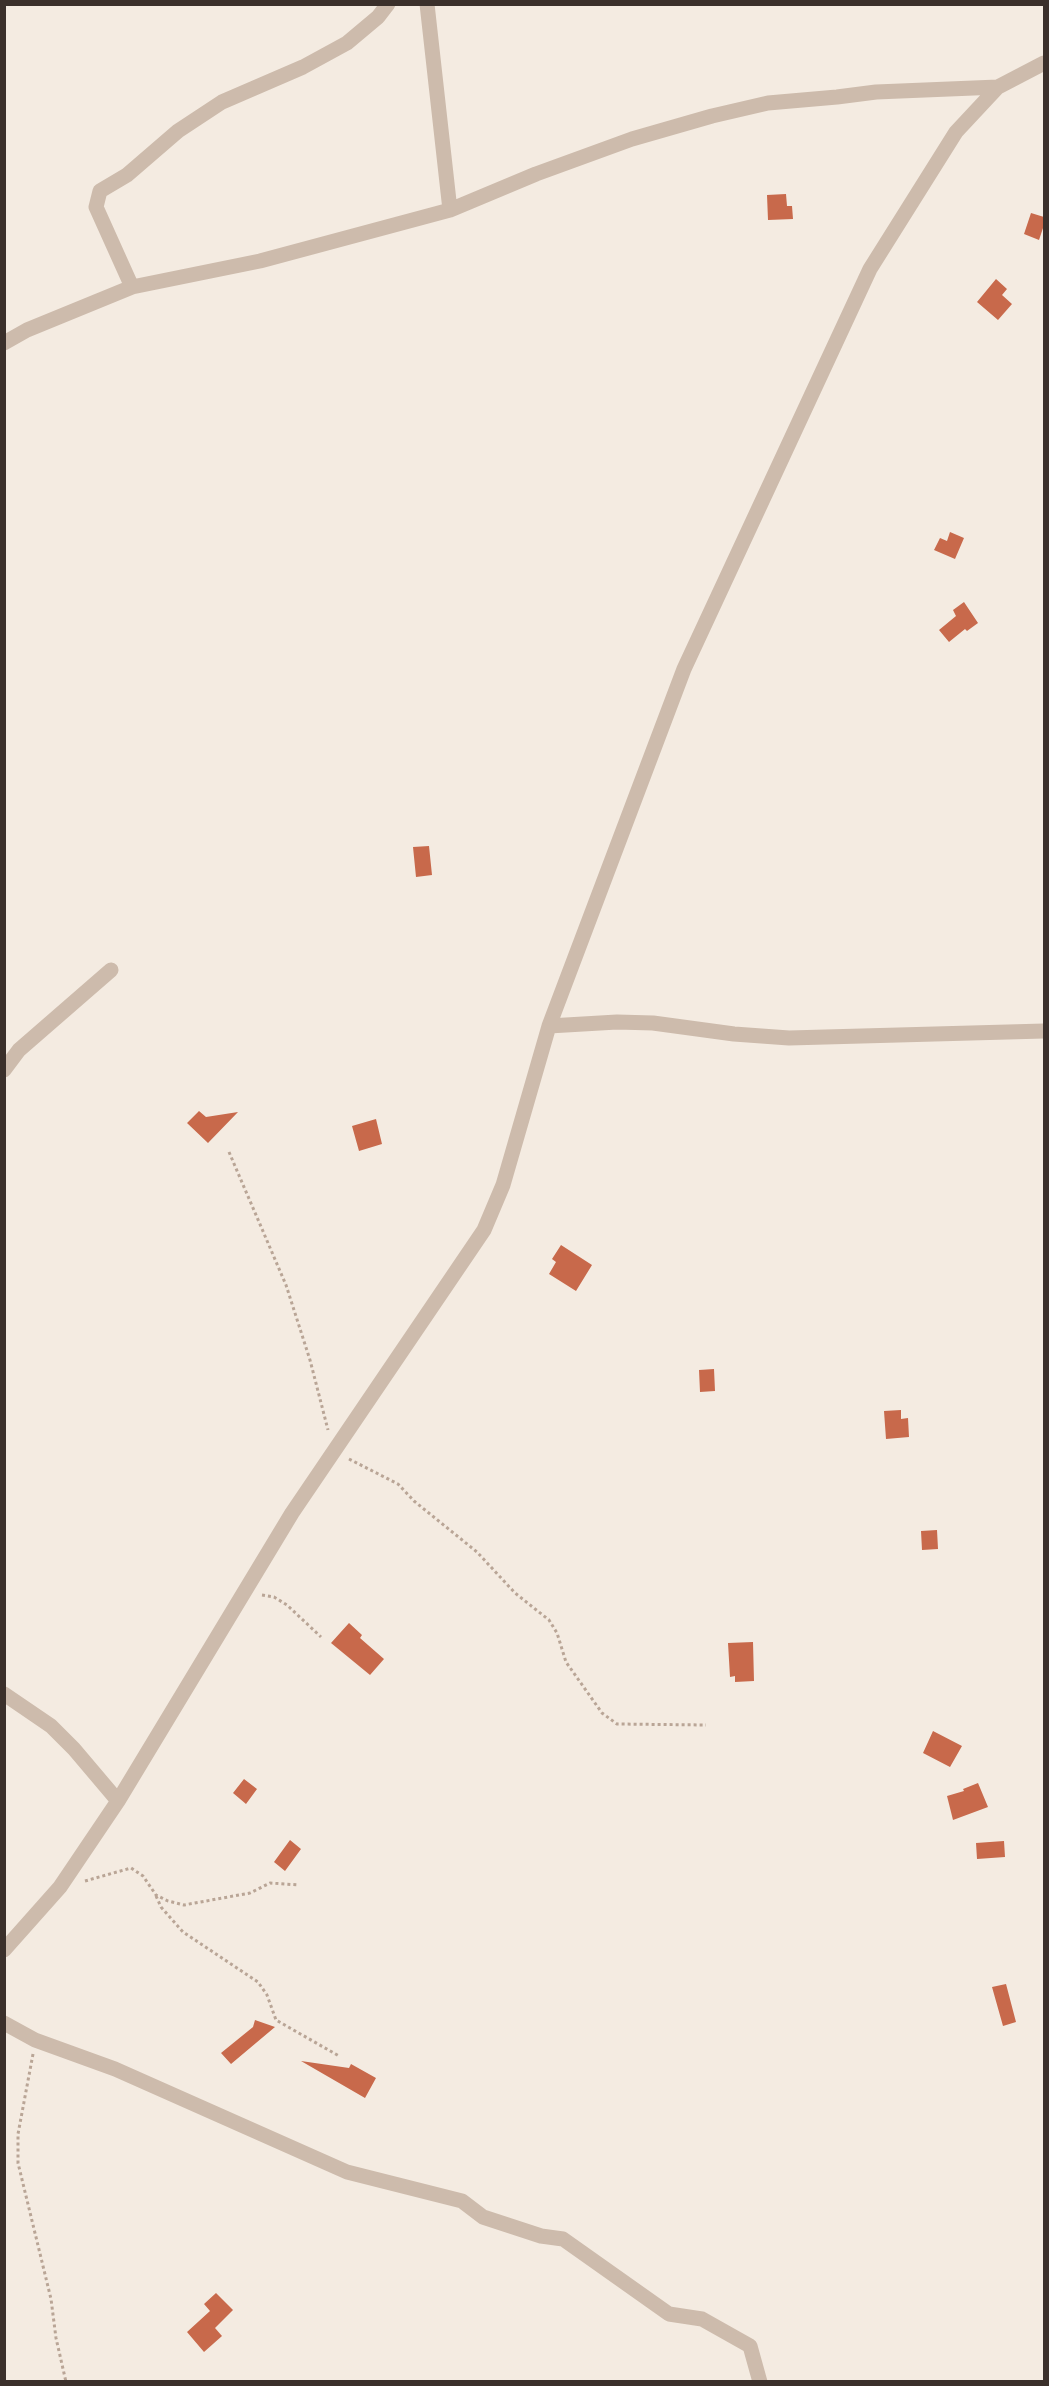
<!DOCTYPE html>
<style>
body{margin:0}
#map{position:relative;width:1049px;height:2386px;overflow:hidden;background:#f4ebe1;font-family:"Exo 2",sans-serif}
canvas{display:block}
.frame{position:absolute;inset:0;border:6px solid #3b302b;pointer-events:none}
</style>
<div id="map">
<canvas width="1049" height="2386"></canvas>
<div class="frame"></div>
</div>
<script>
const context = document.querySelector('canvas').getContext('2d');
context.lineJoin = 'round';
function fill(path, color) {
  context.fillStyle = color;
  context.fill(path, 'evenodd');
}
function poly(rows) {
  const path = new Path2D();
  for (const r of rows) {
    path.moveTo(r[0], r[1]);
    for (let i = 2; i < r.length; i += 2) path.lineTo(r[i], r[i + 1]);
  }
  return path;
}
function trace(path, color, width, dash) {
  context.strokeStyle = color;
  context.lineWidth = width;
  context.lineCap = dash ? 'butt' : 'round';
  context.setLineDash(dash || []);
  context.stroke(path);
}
fill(poly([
 [786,194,787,206,792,206,793,219,768,220,767,195],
 [1031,213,1044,217,1044,225,1039,240,1024,234],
 [996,279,1007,289,1002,295,1012,304,998,320,977,302],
 [950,532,964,538,955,559,934,550,940,538,947,541],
 [964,602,978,623,967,631,965,629,949,642,939,630,956,616,953,610],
 [429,846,432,875,416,877,413,847],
 [199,1111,206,1117,238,1112,208,1143,187,1123],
 [376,1119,382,1144,359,1151,352,1126],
 [561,1245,592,1265,576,1291,549,1274,556,1262,552,1259],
 [714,1369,715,1391,700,1392,699,1370],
 [901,1410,901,1419,908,1418,909,1437,886,1439,884,1411],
 [937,1530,938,1549,922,1550,921,1531],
 [349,1623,362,1635,360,1638,384,1659,370,1675,331,1643],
 [753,1642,754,1681,735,1682,735,1676,730,1677,728,1643],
 [933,1731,962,1746,950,1767,923,1753],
 [244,1779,257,1789,246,1804,233,1793],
 [978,1783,988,1807,953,1820,947,1796,964,1791,963,1789],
 [290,1840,301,1849,285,1871,274,1862],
 [1004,1841,1005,1857,977,1859,976,1843],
 [1006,1984,1016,2022,1003,2026,992,1987],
 [255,2020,275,2027,231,2064,221,2053,253,2027],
 [301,2061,349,2068,351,2064,376,2078,365,2098],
 [216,2293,233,2310,215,2328,222,2336,204,2352,187,2332,210,2311,204,2304]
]), '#c8694b');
trace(poly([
 [229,1152,286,1285,310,1360,328,1430],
 [349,1459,398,1484,414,1501,477,1552,515,1593,549,1620,557,1633,566,1662,602,1713,617,1724,706,1725],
 [262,1595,274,1597,287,1605,321,1637],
 [85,1881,131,1868,143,1876,156,1895,168,1901,184,1905,250,1893,270,1883,299,1885],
 [156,1896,161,1907,183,1932,258,1982,267,1995,276,2020,339,2056],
 [33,2054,18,2134,18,2163,51,2299,56,2338,66,2382]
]), '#b9a596', 3, [3, 3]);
trace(poly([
 [427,4,450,210],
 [132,287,96,207,100,191,127,175,178,131,222,102,303,67,347,43,378,17,388,4],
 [4,343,27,330,132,287,260,261,450,210,536,174,632,139,712,116,768,103,837,97,876,92,998,87],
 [549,1026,617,1022,653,1023,734,1034,789,1038,1044,1031],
 [4,1070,19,1050,111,970],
 [4,1694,51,1726,74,1749,118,1801],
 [4,1950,60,1887,118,1801,292,1513,484,1230,503,1185,549,1026,684,669,870,269,956,132,998,87,1044,63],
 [4,2023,35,2040,115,2069,347,2172,462,2201,483,2217,541,2236,563,2239,669,2314,702,2319,750,2346,760,2382]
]), '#cdbbac', 15);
</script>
